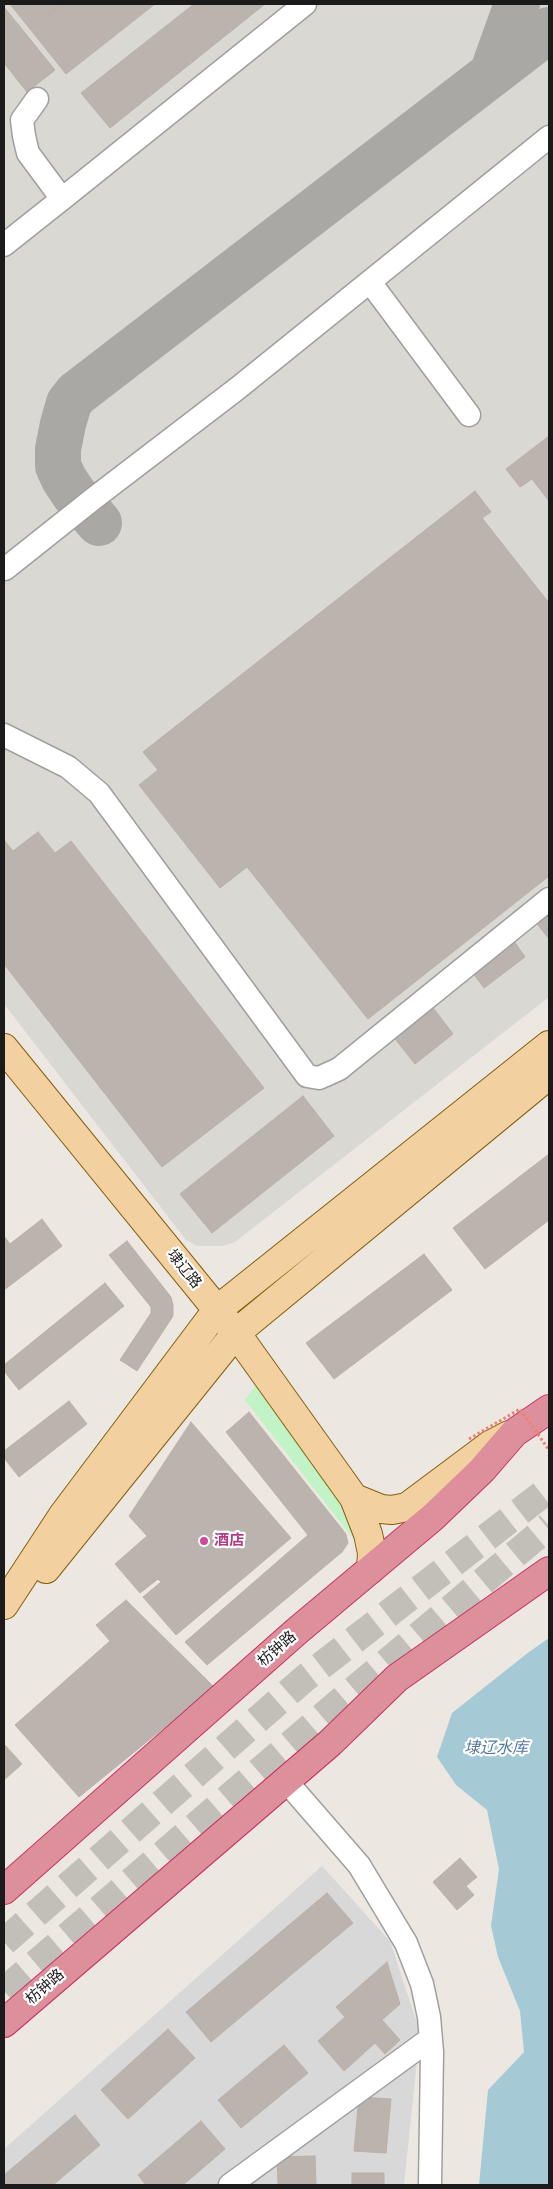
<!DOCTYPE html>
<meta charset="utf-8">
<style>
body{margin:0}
#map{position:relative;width:553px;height:2189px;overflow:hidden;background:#ece8e1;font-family:Figtree,sans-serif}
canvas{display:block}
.frame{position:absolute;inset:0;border:5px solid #1b1b1b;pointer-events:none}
</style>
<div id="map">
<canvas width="553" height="2189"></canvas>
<div class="frame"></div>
</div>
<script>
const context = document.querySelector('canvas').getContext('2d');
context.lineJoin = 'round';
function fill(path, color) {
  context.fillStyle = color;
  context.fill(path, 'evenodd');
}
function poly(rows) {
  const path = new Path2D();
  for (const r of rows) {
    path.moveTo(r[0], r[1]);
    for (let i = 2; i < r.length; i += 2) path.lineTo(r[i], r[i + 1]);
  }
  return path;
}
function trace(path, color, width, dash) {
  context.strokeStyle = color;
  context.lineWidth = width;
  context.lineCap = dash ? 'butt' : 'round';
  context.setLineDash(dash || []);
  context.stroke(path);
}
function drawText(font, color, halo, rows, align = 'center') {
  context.font = font + ' Figtree,"Noto Sans SC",sans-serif';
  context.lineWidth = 4.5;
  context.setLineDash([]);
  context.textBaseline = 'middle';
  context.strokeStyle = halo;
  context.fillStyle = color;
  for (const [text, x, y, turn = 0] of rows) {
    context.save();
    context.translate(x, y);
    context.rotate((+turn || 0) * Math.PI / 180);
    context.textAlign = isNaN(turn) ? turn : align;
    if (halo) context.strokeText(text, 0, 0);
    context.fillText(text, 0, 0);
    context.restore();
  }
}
fill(poly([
 [322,1866,390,1941,420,2032,404,2185,4,2185,4,2149]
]), '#d9d8d8');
fill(poly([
 [4,4,549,4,549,997,235,1242,223,1246,197,1246,186,1240,4,1004]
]), '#dad8d3');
fill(poly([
 [255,1386,264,1393,351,1509,362,1550,245,1400]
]), '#c1f3c6');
fill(poly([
 [549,1638,549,2185,479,2185,488,2090,524,2052,520,2011,498,1957,491,1926,499,1869,487,1810,456,1785,437,1757,452,1713,529,1652]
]), '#a5cad6');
trace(poly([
 [492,74,517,4],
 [99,523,74,494,64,479,58,466,58,449,63,424,69,403,76,394,549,30]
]), '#aaa8a5', 46);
const building = poly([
 [10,4,61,4,30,29,10,4],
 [61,4,155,4,66,74,30,29,61,4],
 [194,4,265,4,110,128,81,93,194,4],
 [4,7,55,70,27,92,4,63,4,7],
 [549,436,549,501,532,479,520,487,506,469,549,436],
 [475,491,491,512,482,518,549,603,549,876,368,1019,247,867,220,888,139,785,158,770,143,752,475,491],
 [38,832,55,853,71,841,264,1088,162,1167,4,964,4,840,13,851,38,832],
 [549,910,549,939,535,921,549,910],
 [514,941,525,957,484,988,472,972,514,941],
 [431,1005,453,1034,415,1064,392,1035,431,1005],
 [303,1096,334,1136,212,1233,180,1194,303,1096],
 [549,1154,549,1220,485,1269,453,1228,549,1154],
 [42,1219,62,1246,4,1290,4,1236,10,1244,42,1219],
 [127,1241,171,1297,173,1305,173,1316,137,1371,120,1360,151,1313,151,1307,109,1255,127,1241],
 [424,1254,452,1290,334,1379,306,1343,424,1254],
 [105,1283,124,1306,19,1390,4,1371,4,1365,105,1283],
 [69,1401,87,1424,19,1477,4,1458,4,1451,69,1401],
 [249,1412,346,1534,348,1543,342,1552,207,1665,185,1642,308,1535,226,1432,249,1412],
 [191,1422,291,1538,176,1635,143,1597,161,1582,158,1579,140,1593,115,1564,147,1536,129,1516,191,1422],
 [126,1600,214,1687,79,1797,15,1725,110,1641,96,1625,126,1600],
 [4,1744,22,1764,4,1780,4,1744],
 [460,1858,477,1877,466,1886,474,1895,457,1910,433,1882,460,1858],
 [327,1893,353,1923,211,2042,186,2012,327,1893],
 [387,1962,400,2004,382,2020,400,2040,385,2054,375,2043,344,2071,318,2041,345,2017,336,2007,387,1962],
 [168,2029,195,2058,128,2119,101,2090,168,2029],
 [284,2045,308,2073,241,2128,218,2100,284,2045],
 [359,2097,391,2099,386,2153,354,2151,359,2097],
 [75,2115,100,2145,53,2185,4,2185,4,2175,75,2115],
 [201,2121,225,2149,183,2185,146,2185,138,2175,201,2121],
 [315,2156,316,2185,278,2185,277,2157,315,2156],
 [352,2173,384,2173,384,2185,352,2185,352,2173]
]);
fill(building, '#bbb4ae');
trace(building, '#bcafa5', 1);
trace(poly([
 [4,1942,304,1679,549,1489],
 [4,1991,349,1694,549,1526]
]), '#c2bfb9', 28, [28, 14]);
const minor = poly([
 [62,199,305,4],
 [4,245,62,199,28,153,24,136,22,120,37,99],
 [370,282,469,415],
 [5,569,93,499,238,388,549,137],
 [4,735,68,767,99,793,307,1076,319,1078,339,1069,549,899],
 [286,1781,359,1865,406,1943,422,1984,429,2017,432,2052,430,2185],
 [230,2185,430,2039]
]);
const major = poly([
 [4,1048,236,1333,354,1498,368,1534,372,1553,371,1569],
 [354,1498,381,1509,392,1510,407,1507,490,1445,509,1435],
 [46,1569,236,1333,549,1075],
 [4,1605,63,1515,217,1310,549,1045]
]);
const highway = poly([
 [4,1890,297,1631,433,1517,482,1470,514,1433,549,1409],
 [4,2023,330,1743,397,1678,549,1571]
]);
trace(minor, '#9f9f9f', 25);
trace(major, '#845f0e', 30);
trace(highway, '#c43463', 30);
trace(minor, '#fff', 22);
trace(major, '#f2d0a0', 28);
trace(highway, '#dd8f9c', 28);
trace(poly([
 [469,1439,520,1409,549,1450]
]), '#ec8172', 3, [2.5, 2.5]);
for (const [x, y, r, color] of [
 [204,1541,5,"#d1479c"]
]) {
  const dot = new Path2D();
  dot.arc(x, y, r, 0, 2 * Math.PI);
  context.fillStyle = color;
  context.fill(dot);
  trace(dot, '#fff', 2);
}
drawText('15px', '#1b1b1b', '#fff', [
 ["埭辽路",184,1269,51],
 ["枋钟路",277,1649,-41],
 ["枋钟路",45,1987,-41]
]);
drawText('bold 15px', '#b23c85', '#fff', [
 ["酒店",214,1541]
], 'left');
drawText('italic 16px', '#5178a0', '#fff', [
 ["埭辽水库",496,1748]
]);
</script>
